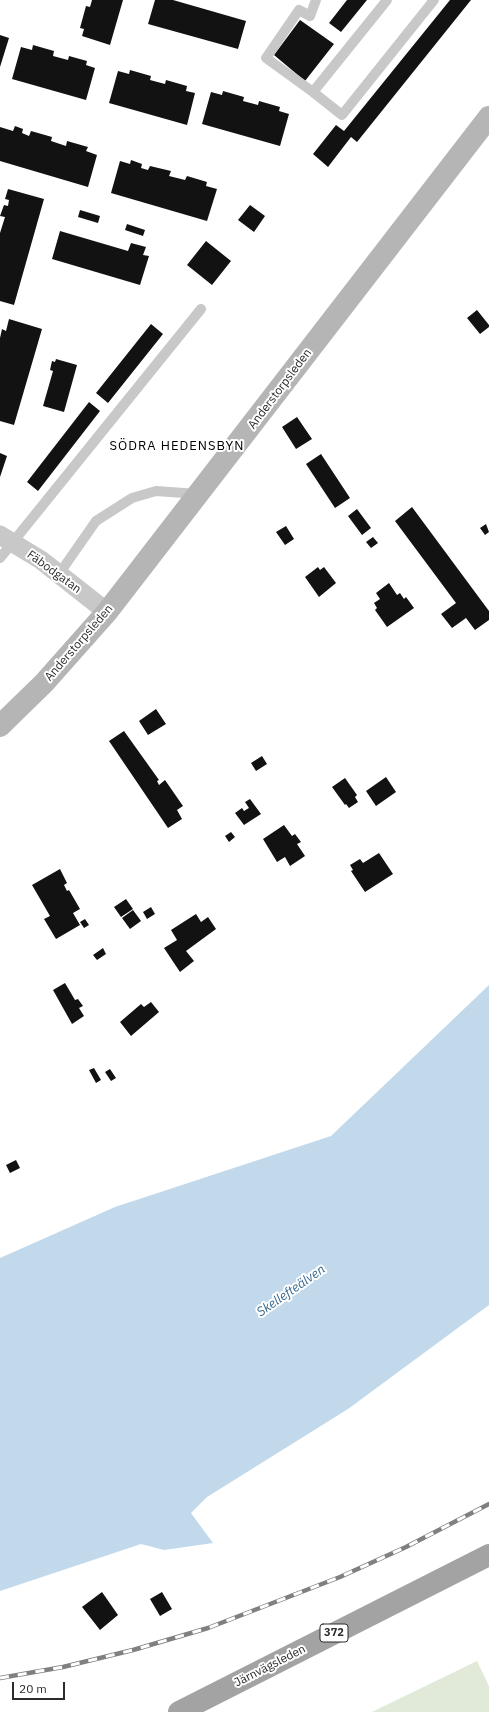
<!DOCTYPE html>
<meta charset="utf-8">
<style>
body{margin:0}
#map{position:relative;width:489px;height:1712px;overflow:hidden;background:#fff;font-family:"IBM Plex Sans",sans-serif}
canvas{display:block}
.scale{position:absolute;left:12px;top:1682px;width:53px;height:18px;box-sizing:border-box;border:2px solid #2b2b2b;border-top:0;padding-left:5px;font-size:12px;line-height:14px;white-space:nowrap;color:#2b2b2b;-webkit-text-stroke:3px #fff;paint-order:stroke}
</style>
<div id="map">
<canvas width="489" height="1712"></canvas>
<div class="scale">20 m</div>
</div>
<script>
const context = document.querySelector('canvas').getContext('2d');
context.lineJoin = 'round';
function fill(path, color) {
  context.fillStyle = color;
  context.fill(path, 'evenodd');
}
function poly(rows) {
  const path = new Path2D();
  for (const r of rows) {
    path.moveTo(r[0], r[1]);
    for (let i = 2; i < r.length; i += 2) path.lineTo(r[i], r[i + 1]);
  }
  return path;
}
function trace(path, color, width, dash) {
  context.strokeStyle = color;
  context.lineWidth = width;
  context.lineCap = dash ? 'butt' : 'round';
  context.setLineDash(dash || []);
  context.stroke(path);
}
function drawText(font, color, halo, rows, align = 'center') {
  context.font = font + ' "IBM Plex Sans",sans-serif';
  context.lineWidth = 4;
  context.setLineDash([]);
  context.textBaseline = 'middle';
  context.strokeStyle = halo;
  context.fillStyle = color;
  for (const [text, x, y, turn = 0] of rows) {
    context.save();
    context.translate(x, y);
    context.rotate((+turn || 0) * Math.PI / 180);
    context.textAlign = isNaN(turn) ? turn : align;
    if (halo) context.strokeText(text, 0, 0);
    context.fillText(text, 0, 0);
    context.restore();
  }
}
fill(poly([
 [477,1661,489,1686,489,1712,372,1712]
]), '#e1ead8');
fill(poly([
 [489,985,489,1305,348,1409,207,1497,191,1513,213,1543,164,1550,141,1544,0,1591,0,1258,115,1207,331,1136]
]), '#c2d9eb');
fill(poly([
 [92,0,123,0,110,45,82,36,84,29,80,28,86,6,90,7],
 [155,0,173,0,246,21,238,49,148,24],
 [347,0,367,0,341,32,329,23],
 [450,0,471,0,357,142,351,137,328,167,313,154,336,125,344,131],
 [300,20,334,44,305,81,274,55],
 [0,35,9,38,0,67],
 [33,45,54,51,53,56,68,60,69,56,87,61,86,65,95,68,86,100,12,79,21,47,32,50],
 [130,70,151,76,150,80,165,84,166,80,187,86,186,91,195,93,187,125,109,103,118,71,129,74],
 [223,91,244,97,243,101,258,105,259,101,280,107,279,111,289,114,280,146,202,124,211,92,222,95],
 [15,126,23,129,22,133,29,136,31,131,52,137,51,141,66,146,67,141,88,147,86,151,97,155,88,187,0,161,0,127,13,131],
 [131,160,142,164,141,168,148,170,150,166,171,171,169,176,185,180,187,176,207,182,206,186,217,189,207,221,111,193,120,161,130,164],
 [8,189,44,199,14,305,0,301,0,233,5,217,0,216,4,205,8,206,9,200,5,199],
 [250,205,265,216,254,232,238,220],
 [80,210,100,216,98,223,78,217],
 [127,224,145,230,143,236,125,230],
 [60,231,128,251,131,243,146,247,143,255,149,256,140,285,52,259],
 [206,241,231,261,212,285,187,265],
 [477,310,489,325,489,327,480,334,467,318],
 [9,319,42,329,14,425,0,421,0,338,2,329,6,331],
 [151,324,163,334,108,403,96,393],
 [56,359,77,365,64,412,43,406,53,371,50,370,52,361,55,362],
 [89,402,100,411,38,491,27,482],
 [297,417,312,439,296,449,282,427],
 [0,453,7,456,0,477],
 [321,454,350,498,335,508,306,464],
 [412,507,489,611,489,620,475,630,466,618,452,628,441,614,456,603,395,521],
 [357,509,371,528,362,535,348,516],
 [486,524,489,532,485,535,480,528],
 [286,526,294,539,285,545,276,532],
 [373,537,378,543,371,548,366,542],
 [318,567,320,570,324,567,336,583,319,597,305,577],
 [389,583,397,595,400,593,404,599,406,597,414,608,387,627,375,610,377,608,374,603,380,599,376,593],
 [156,709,166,724,148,735,139,721],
 [124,731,159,780,157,781,159,785,165,780,183,806,177,810,182,819,168,828,109,741],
 [262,756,267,764,256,771,251,763],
 [386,777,396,792,376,806,366,791],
 [345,778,357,795,355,797,358,802,349,808,346,804,345,805,332,787],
 [250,799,261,814,244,825,235,813,242,808,244,811,249,808,245,802],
 [284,825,292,836,295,834,301,842,297,844,305,856,290,866,285,857,277,862,263,839],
 [231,832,235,837,229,842,225,836],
 [379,853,393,874,365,892,351,871,353,870,350,865,360,859,363,863],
 [60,869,67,883,64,885,67,891,69,890,80,909,73,913,80,925,56,939,44,919,50,916,32,885],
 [126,899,133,909,121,917,114,907],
 [151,907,155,914,147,919,143,912],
 [133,910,141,921,130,929,122,918],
 [196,914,201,922,208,917,216,929,186,951,194,961,180,972,164,948,177,940,171,930],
 [85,919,89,925,84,928,80,922],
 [103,948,106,954,97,960,93,955],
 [65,983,75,1000,78,999,83,1006,79,1008,84,1016,72,1024,53,990],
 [151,1002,159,1012,131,1036,120,1022,141,1004,144,1007],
 [94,1068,101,1080,96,1083,89,1070],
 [110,1069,116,1078,111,1081,105,1072],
 [16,1160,20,1168,10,1173,6,1165],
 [102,1592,118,1615,100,1630,82,1607],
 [162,1592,172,1609,160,1616,150,1599]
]), '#121212');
trace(poly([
 [387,0,313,92,342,115,434,0],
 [313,92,266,58,299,10,310,16,316,0],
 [0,558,201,309],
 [59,574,96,521,132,498,156,491,198,494]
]), '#c8c8c8', 10);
trace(poly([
 [0,535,41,560,107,612]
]), '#c8c8c8', 19);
trace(poly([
 [0,726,44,683,107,612,489,117]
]), '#b5b5b5', 22);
trace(poly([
 [179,1712,489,1555]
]), '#a3a3a3', 22);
const rail = poly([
 [0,1678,63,1667,133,1650,208,1628,340,1577,406,1547,489,1504]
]);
trace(rail, '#808080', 4.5);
trace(rail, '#fff', 3, [9]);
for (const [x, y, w] of [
 [334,1633,28]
]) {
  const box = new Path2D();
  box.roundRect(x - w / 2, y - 9, w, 18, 3);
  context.fillStyle = '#fff';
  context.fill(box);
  trace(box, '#2b2b2b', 1);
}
drawText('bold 11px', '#2b2b2b', null, [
 ["372",334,1633]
]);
drawText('12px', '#2b2b2b', '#fff', [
 ["Anderstorpsleden",280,389,-53],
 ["Fäbodgatan",54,572,36],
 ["Anderstorpsleden",79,643,-49],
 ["Järnvägsleden",270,1666,-27]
]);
context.letterSpacing = '1px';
drawText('13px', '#000', '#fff', [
 ["SÖDRA HEDENSBYN",177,446]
]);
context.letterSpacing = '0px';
drawText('italic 13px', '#37698f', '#fff', [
 ["Skellefteälven",291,1291,-35]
]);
</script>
